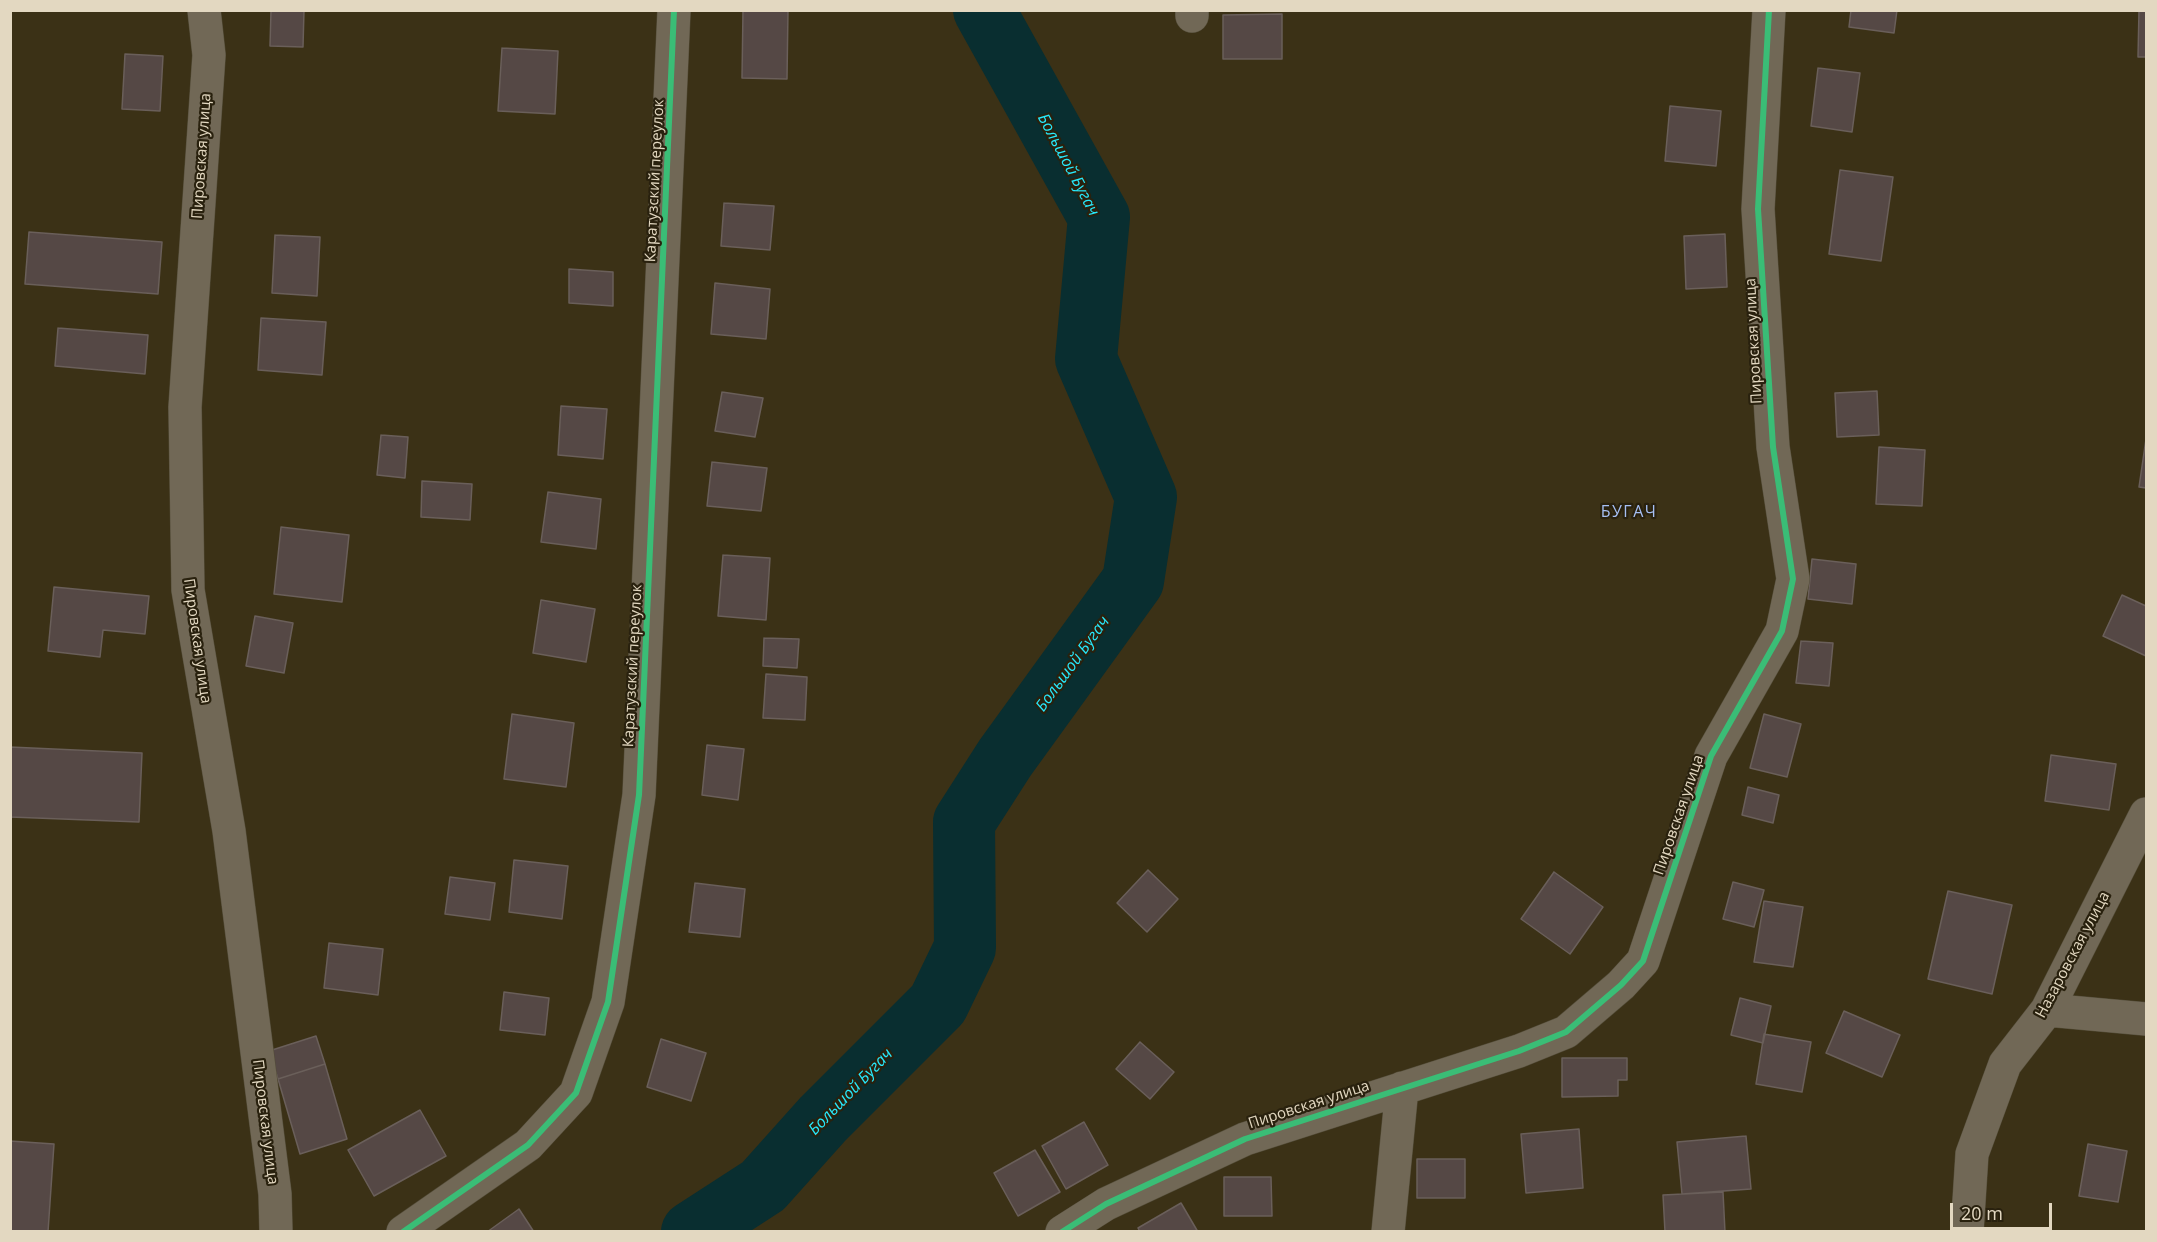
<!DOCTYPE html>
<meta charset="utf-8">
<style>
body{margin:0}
#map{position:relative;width:2157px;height:1242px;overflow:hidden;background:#3b3116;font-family:"Open Sans",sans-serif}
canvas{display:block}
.frame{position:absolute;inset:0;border:12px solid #e3d8c1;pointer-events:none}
.scale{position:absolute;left:1950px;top:1203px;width:102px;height:27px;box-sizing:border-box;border:3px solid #e3d8c1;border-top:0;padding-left:8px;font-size:18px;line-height:21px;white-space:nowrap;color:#e3d8c1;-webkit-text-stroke:4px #29210e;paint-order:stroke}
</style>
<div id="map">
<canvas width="2157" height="1242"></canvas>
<div class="frame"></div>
<div class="scale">20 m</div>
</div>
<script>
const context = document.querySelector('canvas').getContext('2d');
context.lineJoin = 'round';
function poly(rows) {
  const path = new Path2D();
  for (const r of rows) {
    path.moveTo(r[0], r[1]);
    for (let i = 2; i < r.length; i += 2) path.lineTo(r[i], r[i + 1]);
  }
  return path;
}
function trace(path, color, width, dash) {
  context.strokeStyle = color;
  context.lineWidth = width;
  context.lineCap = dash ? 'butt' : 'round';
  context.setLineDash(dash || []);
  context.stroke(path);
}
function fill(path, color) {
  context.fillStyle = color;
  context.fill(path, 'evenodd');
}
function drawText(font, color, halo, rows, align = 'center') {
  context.font = font + ' "Open Sans",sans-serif';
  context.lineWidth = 4.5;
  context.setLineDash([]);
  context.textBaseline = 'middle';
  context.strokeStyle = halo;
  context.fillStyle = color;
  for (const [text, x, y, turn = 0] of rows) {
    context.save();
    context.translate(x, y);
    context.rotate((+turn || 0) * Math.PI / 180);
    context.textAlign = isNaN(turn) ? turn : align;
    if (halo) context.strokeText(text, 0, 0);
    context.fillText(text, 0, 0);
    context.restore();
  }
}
trace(poly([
 [692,1232,763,1186,823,1119,938,1004,965,948,964,822,1005,758,1133,581,1146,497,1086,359,1099,217,984,10]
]), '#092e30', 62);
const building = poly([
 [271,10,304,10,303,47,270,46,271,10],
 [743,10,788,10,787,79,742,78,743,10],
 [1851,10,1897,10,1894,33,1849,27,1851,10],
 [2139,10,2146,10,2146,57,2138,57,2139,10],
 [1282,14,1282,59,1223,59,1223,15,1282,14],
 [502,48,558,51,555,114,498,111,502,48],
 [125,54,163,56,160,111,122,109,125,54],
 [1818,68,1860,73,1852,132,1811,126,1818,68],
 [1670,106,1721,111,1716,166,1665,161,1670,106],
 [1840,170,1893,177,1881,261,1829,254,1840,170],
 [724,203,774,206,770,250,721,246,724,203],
 [29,232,162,242,158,294,25,284,29,232],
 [1725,234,1727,287,1686,289,1684,236,1725,234],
 [275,235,320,237,317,296,272,293,275,235],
 [569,269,613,272,613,306,569,303,569,269],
 [715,283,770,289,766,339,711,334,715,283],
 [261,318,326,322,322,375,258,370,261,318],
 [58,328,148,335,145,374,55,366,58,328],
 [1877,391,1879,435,1837,437,1835,393,1877,391],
 [722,392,763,398,755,437,715,431,722,392],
 [561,406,607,409,603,459,558,455,561,406],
 [381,435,408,437,405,478,377,475,381,435],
 [2146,439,2146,488,2139,487,2146,439],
 [1879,447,1925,450,1922,506,1876,504,1879,447],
 [712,462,767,468,761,511,707,506,712,462],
 [422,481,472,484,470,520,421,517,422,481],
 [548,492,601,499,596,549,541,542,548,492],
 [281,527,349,535,342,602,274,594,281,527],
 [723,555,770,558,766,620,718,616,723,555],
 [1812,559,1856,564,1852,604,1808,599,1812,559],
 [54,587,149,596,145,634,103,630,100,657,48,651,54,587],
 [2122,595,2146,606,2146,656,2103,636,2122,595],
 [541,600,595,609,586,662,533,653,541,600],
 [255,616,293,623,284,673,246,666,255,616],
 [764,638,799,639,797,668,763,666,764,638],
 [1801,641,1833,643,1829,686,1796,683,1801,641],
 [766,674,807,677,805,720,763,718,766,674],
 [512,714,574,723,566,787,504,779,512,714],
 [1764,714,1801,724,1787,777,1750,768,1764,714],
 [707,745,744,749,738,800,702,795,707,745],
 [10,747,142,753,139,822,10,817,10,747],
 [2051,755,2116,764,2109,810,2045,801,2051,755],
 [1748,787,1779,795,1773,823,1742,815,1748,787],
 [514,860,568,866,562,919,509,912,514,860],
 [1148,870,1178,899,1147,932,1117,903,1148,870],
 [1554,872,1603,907,1570,954,1521,919,1554,872],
 [450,877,495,883,490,920,445,914,450,877],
 [1733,882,1764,890,1754,927,1723,919,1733,882],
 [695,883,745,889,740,937,689,932,695,883],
 [1948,891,2012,905,1992,994,1928,979,1948,891],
 [1764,901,1803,907,1793,967,1754,962,1764,901],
 [329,943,383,949,378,995,324,988,329,943],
 [504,992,549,998,545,1035,500,1030,504,992],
 [1740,998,1771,1006,1763,1043,1731,1035,1740,998],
 [1844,1011,1900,1035,1882,1077,1826,1053,1844,1011],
 [1764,1034,1811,1042,1802,1092,1756,1084,1764,1034],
 [316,1036,325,1064,278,1079,269,1051,316,1036],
 [661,1039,706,1053,691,1101,647,1087,661,1039],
 [1140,1042,1174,1072,1150,1099,1116,1069,1140,1042],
 [1562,1058,1627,1058,1627,1080,1618,1080,1618,1096,1562,1097,1562,1058],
 [325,1064,347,1139,300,1154,278,1079,325,1064],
 [420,1110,446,1156,374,1196,348,1150,420,1110],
 [1084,1122,1108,1165,1066,1189,1042,1146,1084,1122],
 [1579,1129,1583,1188,1526,1193,1521,1134,1579,1129],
 [1746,1136,1751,1189,1682,1194,1677,1142,1746,1136],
 [10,1141,54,1144,48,1232,10,1232,10,1141],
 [2088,1144,2127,1151,2118,1202,2079,1196,2088,1144],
 [1035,1150,1060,1192,1018,1216,994,1173,1035,1150],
 [1417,1159,1465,1159,1465,1198,1417,1198,1417,1159],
 [1224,1177,1271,1177,1272,1216,1224,1216,1224,1177],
 [1723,1192,1725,1232,1665,1232,1663,1195,1723,1192],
 [1181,1203,1198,1232,1140,1232,1138,1228,1181,1203],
 [519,1209,534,1232,487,1232,519,1209]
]);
fill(building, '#554845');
trace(building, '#6a5f5a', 1.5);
const street = poly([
 [204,10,209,55,185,407,188,590,229,831,275,1194,276,1232],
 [1192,10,1192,16],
 [2047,1010,2146,1019],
 [403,1232,528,1145,576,1093,608,1002,639,795,674,10],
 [1062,1232,1106,1204,1245,1139,1519,1051,1566,1032,1621,985,1643,961,1711,756,1782,631,1793,579,1773,447,1758,209,1769,10],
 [1388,1232,1402,1088],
 [1967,1232,1972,1154,2005,1064,2047,1010,2146,814]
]);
trace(street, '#534c38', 34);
trace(street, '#716856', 33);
trace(poly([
 [403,1232,528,1145,576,1093,608,1002,639,795,674,10],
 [1062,1232,1106,1204,1245,1139,1519,1051,1566,1032,1621,985,1643,961,1711,756,1782,631,1793,579,1773,447,1758,209,1769,10]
]), '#3abd76', 6);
drawText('15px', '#e3d8c1', '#29210e', [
 ["Пировская улица",202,156,-86],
 ["Каратузский переулок",655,181,-87],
 ["Пировская улица",1754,341,-93],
 ["Пировская улица",197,641,82],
 ["Каратузский переулок",633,666,-87],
 ["Пировская улица",1679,815,-71],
 ["Назаровская улица",2073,955,-62],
 ["Пировская улица",1309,1105,-18],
 ["Пировская улица",265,1122,83]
]);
drawText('italic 16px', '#27e9fc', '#29210e', [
 ["Большой Бугач",1068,165,62],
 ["Большой Бугач",1073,664,-54],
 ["Большой Бугач",851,1092,-46]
]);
context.letterSpacing = '1.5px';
drawText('16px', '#a6bff3', '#29210e', [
 ["БУГАЧ",1629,512]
]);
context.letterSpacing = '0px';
</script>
